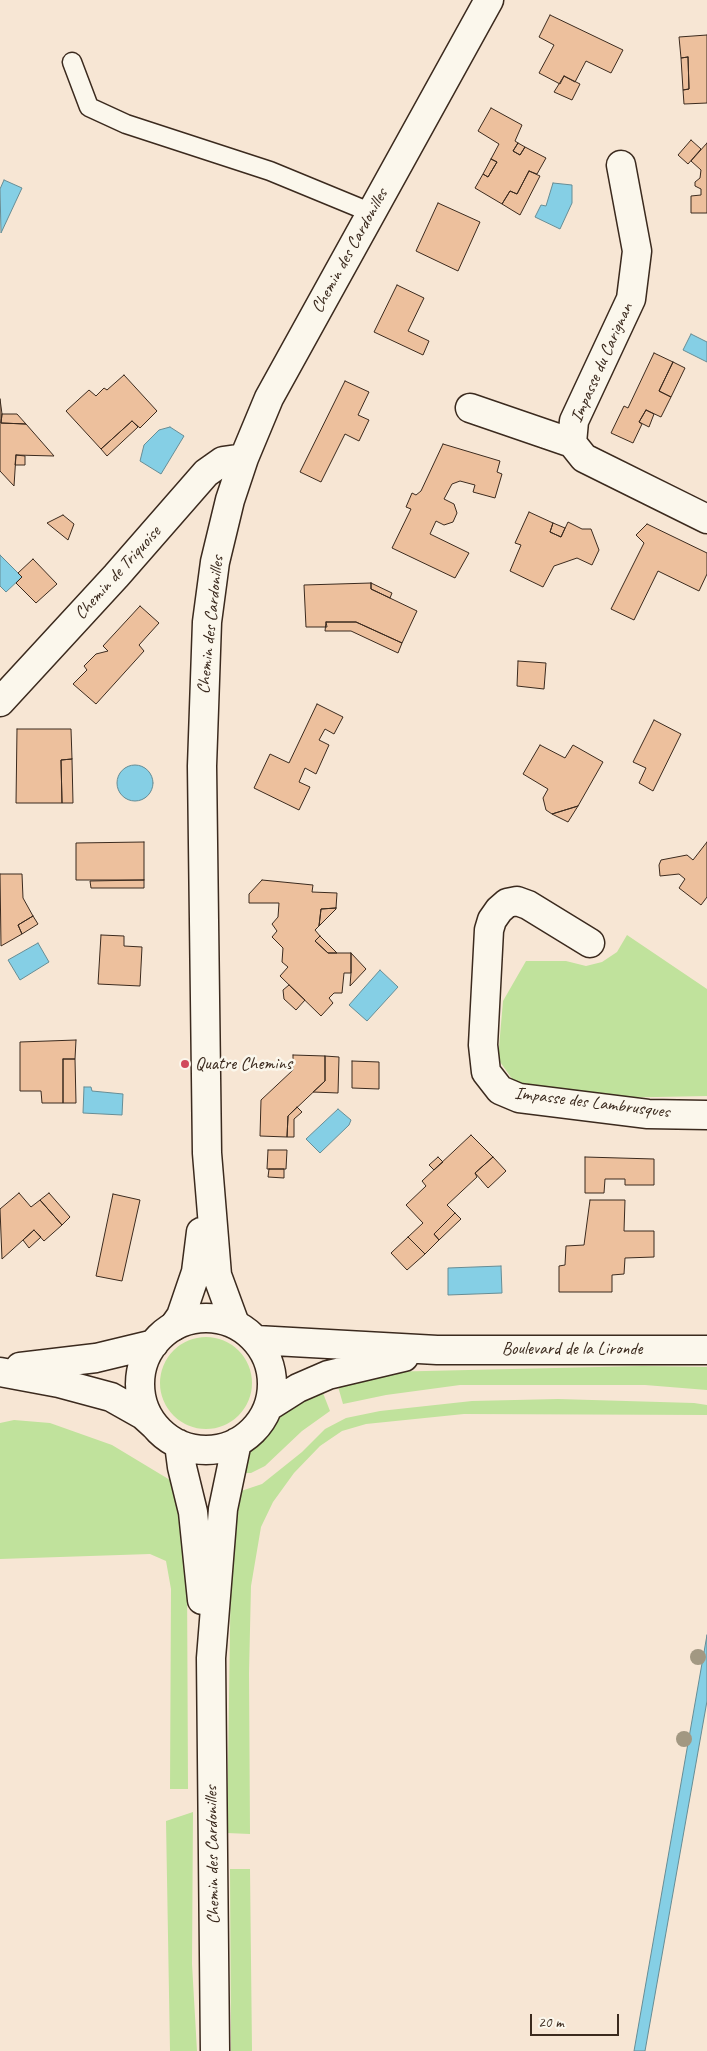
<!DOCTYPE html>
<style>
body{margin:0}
#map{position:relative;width:707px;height:2051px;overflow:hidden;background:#f7e6d4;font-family:Caveat,sans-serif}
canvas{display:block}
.scale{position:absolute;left:530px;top:2014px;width:89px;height:22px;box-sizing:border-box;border:2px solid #3b2a1e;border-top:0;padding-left:6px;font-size:15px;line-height:18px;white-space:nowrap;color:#3b2a1e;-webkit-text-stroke:4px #fbf7ec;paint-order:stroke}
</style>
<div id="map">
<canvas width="707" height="2051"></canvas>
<div class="scale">20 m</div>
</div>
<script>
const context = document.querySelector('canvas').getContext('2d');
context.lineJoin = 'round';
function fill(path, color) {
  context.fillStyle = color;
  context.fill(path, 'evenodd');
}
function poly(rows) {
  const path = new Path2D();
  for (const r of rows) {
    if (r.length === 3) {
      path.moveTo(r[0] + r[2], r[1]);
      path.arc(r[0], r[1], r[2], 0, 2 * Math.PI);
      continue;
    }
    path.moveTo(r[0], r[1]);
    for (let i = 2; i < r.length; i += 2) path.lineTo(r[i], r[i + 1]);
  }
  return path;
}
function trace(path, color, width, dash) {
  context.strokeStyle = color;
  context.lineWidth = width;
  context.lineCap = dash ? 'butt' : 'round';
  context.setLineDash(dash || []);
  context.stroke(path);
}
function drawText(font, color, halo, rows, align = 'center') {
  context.font = font + ' Caveat,sans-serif';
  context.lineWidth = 5;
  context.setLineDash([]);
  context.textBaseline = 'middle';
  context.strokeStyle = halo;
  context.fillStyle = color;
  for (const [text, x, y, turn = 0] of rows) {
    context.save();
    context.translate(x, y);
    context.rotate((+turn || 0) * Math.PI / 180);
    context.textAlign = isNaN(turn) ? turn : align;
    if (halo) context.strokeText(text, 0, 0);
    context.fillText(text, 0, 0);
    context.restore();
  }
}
fill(poly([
 [627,935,707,989,707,1096,607,1098,515,1083,498,1059,503,1001,526,961,566,961,586,966,602,962,617,952],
 [206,1383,46],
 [642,1366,707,1367,707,1390,645,1385,460,1385,386,1395,343,1404,337,1383,382,1372],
 [321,1388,330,1411,302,1431,265,1466,251,1473,237,1473,246,1454,267,1433,283,1410],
 [558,1399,694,1403,707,1405,707,1415,464,1414,366,1424,342,1431,320,1446,294,1473,273,1502,261,1527,251,1586,249,1673,250,1834,227,1833,231,1564,241,1491,262,1484,302,1452,325,1429,346,1418,380,1411,472,1401],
 [14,1420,50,1423,112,1445,175,1483,183,1520,187,1574,188,1789,170,1789,171,1589,166,1561,150,1554,0,1559,0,1423],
 [193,1812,192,1964,197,2051,170,2051,166,1821],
 [230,1869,250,1869,252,2051,231,2051]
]), '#c0e29c');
const water = poly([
 [4,180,22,188,1,233,0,189,4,180],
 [553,183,572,185,572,203,560,229,535,217,541,205,546,206,553,183],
 [691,334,707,342,707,362,683,350,691,334],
 [170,427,184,436,161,474,140,461,144,445,159,430,170,427],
 [0,555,22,577,6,592,0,586,0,555],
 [135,783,18],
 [38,943,49,962,20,980,8,960,38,943],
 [380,970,398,987,367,1021,349,1005,380,970],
 [84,1087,91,1087,92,1091,123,1094,122,1115,83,1113,84,1087],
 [338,1109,351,1120,349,1125,320,1153,306,1139,338,1109],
 [501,1266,502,1293,448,1295,448,1268,501,1266],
 [707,1635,707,1701,645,2051,634,2051,707,1635]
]);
fill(water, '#85cfe5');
trace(water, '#678d95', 1);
const building = poly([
 [550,15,623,50,611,73,586,61,575,82,564,76,560,84,539,73,554,45,539,37,550,15],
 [707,35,707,103,684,104,683,90,689,89,688,57,681,58,679,37,707,35],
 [688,57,689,89,683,90,681,58,688,57],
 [564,76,580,84,572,100,554,92,564,76],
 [491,108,522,125,515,141,518,143,513,151,520,155,525,147,546,158,537,174,529,171,517,194,510,191,502,204,475,188,483,174,488,177,497,162,491,159,499,144,478,131,491,108],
 [691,140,701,149,688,164,678,155,691,140],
 [518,143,525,147,520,155,513,151,518,143],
 [707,143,707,213,691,213,691,196,701,195,701,189,695,186,695,182,700,178,701,170,691,161,707,143],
 [491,159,497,162,488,177,483,174,491,159],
 [529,171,540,176,520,215,502,204,510,191,517,194,529,171],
 [438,203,480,222,458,271,416,251,438,203],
 [397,285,424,298,408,331,429,341,423,355,374,332,397,285],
 [654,353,673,362,659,391,671,397,661,417,646,410,639,422,642,424,633,443,611,433,624,406,628,408,654,353],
 [673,362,685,368,671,397,659,391,673,362],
 [124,375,157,411,140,428,132,421,101,449,66,411,89,390,96,396,104,388,107,390,124,375],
 [345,381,369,392,358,415,369,420,359,441,345,434,321,482,300,472,345,381],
 [0,399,2,414,1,423,26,424,54,456,16,455,14,486,0,471,0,399],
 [646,410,654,414,649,427,639,422,646,410],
 [2,414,17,414,26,424,1,423,2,414],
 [132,421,138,427,107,456,101,449,132,421],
 [443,444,500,461,497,472,502,474,495,498,473,492,475,485,460,481,452,484,444,499,454,504,457,513,453,522,444,525,436,521,430,534,469,553,455,578,392,548,411,509,406,507,412,493,416,495,421,491,443,444],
 [16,455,25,456,25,465,15,465,16,455],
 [529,512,553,523,550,532,561,537,568,522,582,529,591,529,599,550,592,565,577,558,554,566,543,587,510,571,521,545,515,543,529,512],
 [63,515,74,524,68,540,47,523,63,515],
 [553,523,565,528,561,537,550,532,553,523],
 [647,524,707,553,707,574,699,591,658,571,634,620,611,609,644,543,636,535,647,524],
 [33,559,57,584,36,603,16,583,22,577,18,573,33,559],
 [371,583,392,593,390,598,371,589,371,583],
 [371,583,371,589,417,611,402,643,356,622,326,622,327,627,306,627,304,585,371,583],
 [140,606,159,623,139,645,144,651,96,704,73,684,87,670,84,666,96,654,108,651,103,646,140,606],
 [326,622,356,622,402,643,398,653,351,631,325,631,326,622],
 [518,661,546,663,544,689,517,686,518,661],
 [317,704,343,717,334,734,325,729,319,740,329,745,316,774,305,768,299,782,310,787,299,810,254,788,270,754,289,763,317,704],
 [654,720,681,734,653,791,639,783,646,768,633,762,654,720],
 [17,729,71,729,72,759,61,760,62,803,16,803,17,729],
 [540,745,565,758,573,745,603,762,578,806,552,814,546,810,543,798,548,789,523,774,540,745],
 [72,759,73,803,62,803,61,760,72,759],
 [578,806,568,822,552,814,578,806],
 [144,842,144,880,76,880,76,843,144,842],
 [707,842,707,897,701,905,679,888,685,879,679,874,660,876,659,865,661,860,687,855,693,860,707,842],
 [0,874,22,874,23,898,33,916,18,925,22,934,1,946,0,874],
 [144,880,144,888,91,888,90,881,144,880],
 [262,880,313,885,312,892,337,893,336,908,321,909,319,926,315,930,320,936,315,941,328,953,351,953,351,973,344,973,342,993,334,993,329,998,333,1003,321,1016,280,976,288,967,282,962,283,948,272,937,277,931,272,924,278,917,279,903,249,903,249,894,262,880],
 [336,908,336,909,319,926,321,909,336,908],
 [33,916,38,924,22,934,18,925,33,916],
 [101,935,124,936,124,946,142,947,140,986,98,984,101,935],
 [320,936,337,953,328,953,315,941,320,936],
 [351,953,366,969,350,986,351,973,351,953],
 [289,985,305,1000,296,1010,284,999,283,990,289,985],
 [76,1040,75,1059,63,1059,63,1103,42,1103,41,1091,20,1091,20,1042,76,1040],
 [293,1055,325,1056,325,1081,288,1116,287,1137,260,1136,261,1100,293,1070,293,1055],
 [325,1056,339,1057,338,1093,313,1092,325,1081,325,1056],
 [63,1059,75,1059,76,1103,63,1103,63,1059],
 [352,1061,379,1062,379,1089,352,1088,352,1061],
 [297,1107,302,1112,294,1119,294,1137,287,1137,288,1116,297,1107],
 [471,1135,493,1157,475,1173,477,1177,447,1205,455,1213,434,1234,439,1240,425,1254,408,1237,423,1223,406,1205,426,1186,422,1181,471,1135],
 [268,1150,287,1150,286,1169,267,1169,268,1150],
 [438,1157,443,1162,434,1170,429,1165,438,1157],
 [493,1157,506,1171,488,1188,475,1173,493,1157],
 [585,1157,654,1159,654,1185,625,1185,625,1179,605,1179,604,1193,585,1193,585,1157],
 [269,1169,284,1169,284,1178,268,1177,269,1169],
 [19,1193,31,1207,40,1200,62,1225,44,1241,34,1230,2,1259,0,1209,19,1193],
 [49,1193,70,1217,62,1225,40,1200,49,1193],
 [113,1194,140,1200,122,1281,96,1276,113,1194],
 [590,1200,625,1200,624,1231,654,1231,654,1257,625,1258,624,1274,612,1275,612,1292,559,1292,559,1266,565,1265,566,1246,584,1245,590,1200],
 [455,1213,461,1219,439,1240,434,1234,455,1213],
 [34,1230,41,1237,29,1248,23,1240,34,1230],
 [408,1237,425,1254,407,1270,391,1253,408,1237]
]);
fill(building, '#edc09d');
trace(building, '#3b2a1e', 1);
const lane = poly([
 [72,62,89,107,126,124,270,171,372,213]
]);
const street = poly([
 [470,408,572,443,584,458,707,519],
 [572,443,574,421,631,299,637,251,621,165],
 [0,702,116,576,206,473,223,461,244,458],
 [590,943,528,905,517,901,507,903,499,910,492,920,489,930,483,1045,486,1072,500,1090,519,1098,648,1114,707,1115],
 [235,1324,217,1275,207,1153,202,766,207,622,215,562,230,500,244,458,269,398,489,0],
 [174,1326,181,1316,196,1272,201,1232]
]);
const secondary = poly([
 [206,1384,66],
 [256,1340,437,1350,707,1350],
 [20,1367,96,1358,154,1344],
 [0,1372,59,1383,111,1397,143,1415,154,1425],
 [268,1407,298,1388,328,1375,404,1357],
 [179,1444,182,1467,193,1512,202,1600],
 [215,2051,211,1658,223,1509,237,1442]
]);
trace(lane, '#3b2a1e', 21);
trace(street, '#3b2a1e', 31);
trace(secondary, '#3b2a1e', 31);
trace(lane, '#fbf7ec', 18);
trace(street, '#fbf7ec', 28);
trace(secondary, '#fbf7ec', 28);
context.fillStyle = '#a29882';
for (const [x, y] of [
 [698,1657],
 [684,1739]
]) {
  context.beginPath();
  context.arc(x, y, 8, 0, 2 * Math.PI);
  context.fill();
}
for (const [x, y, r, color] of [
 [185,1064,5,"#d1495b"]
]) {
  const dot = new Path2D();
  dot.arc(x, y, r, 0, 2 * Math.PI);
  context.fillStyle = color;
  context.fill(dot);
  trace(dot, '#fbf7ec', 2);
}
drawText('18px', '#3b2a1e', '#fbf7ec', [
 ["Chemin des Cardonilles",350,251,-61],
 ["Impasse du Carignan",602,363,-66],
 ["Chemin de Triquoise",118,573,-48],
 ["Chemin des Cardonilles",211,625,-84],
 ["Impasse des Lambrusques",592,1103,7],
 ["Boulevard de la Lironde",572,1349],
 ["Chemin des Cardonilles",213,1855,-91]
]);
drawText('18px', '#3b2a1e', '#fbf7ec', [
 ["Quatre Chemins",195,1064]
], 'left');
</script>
